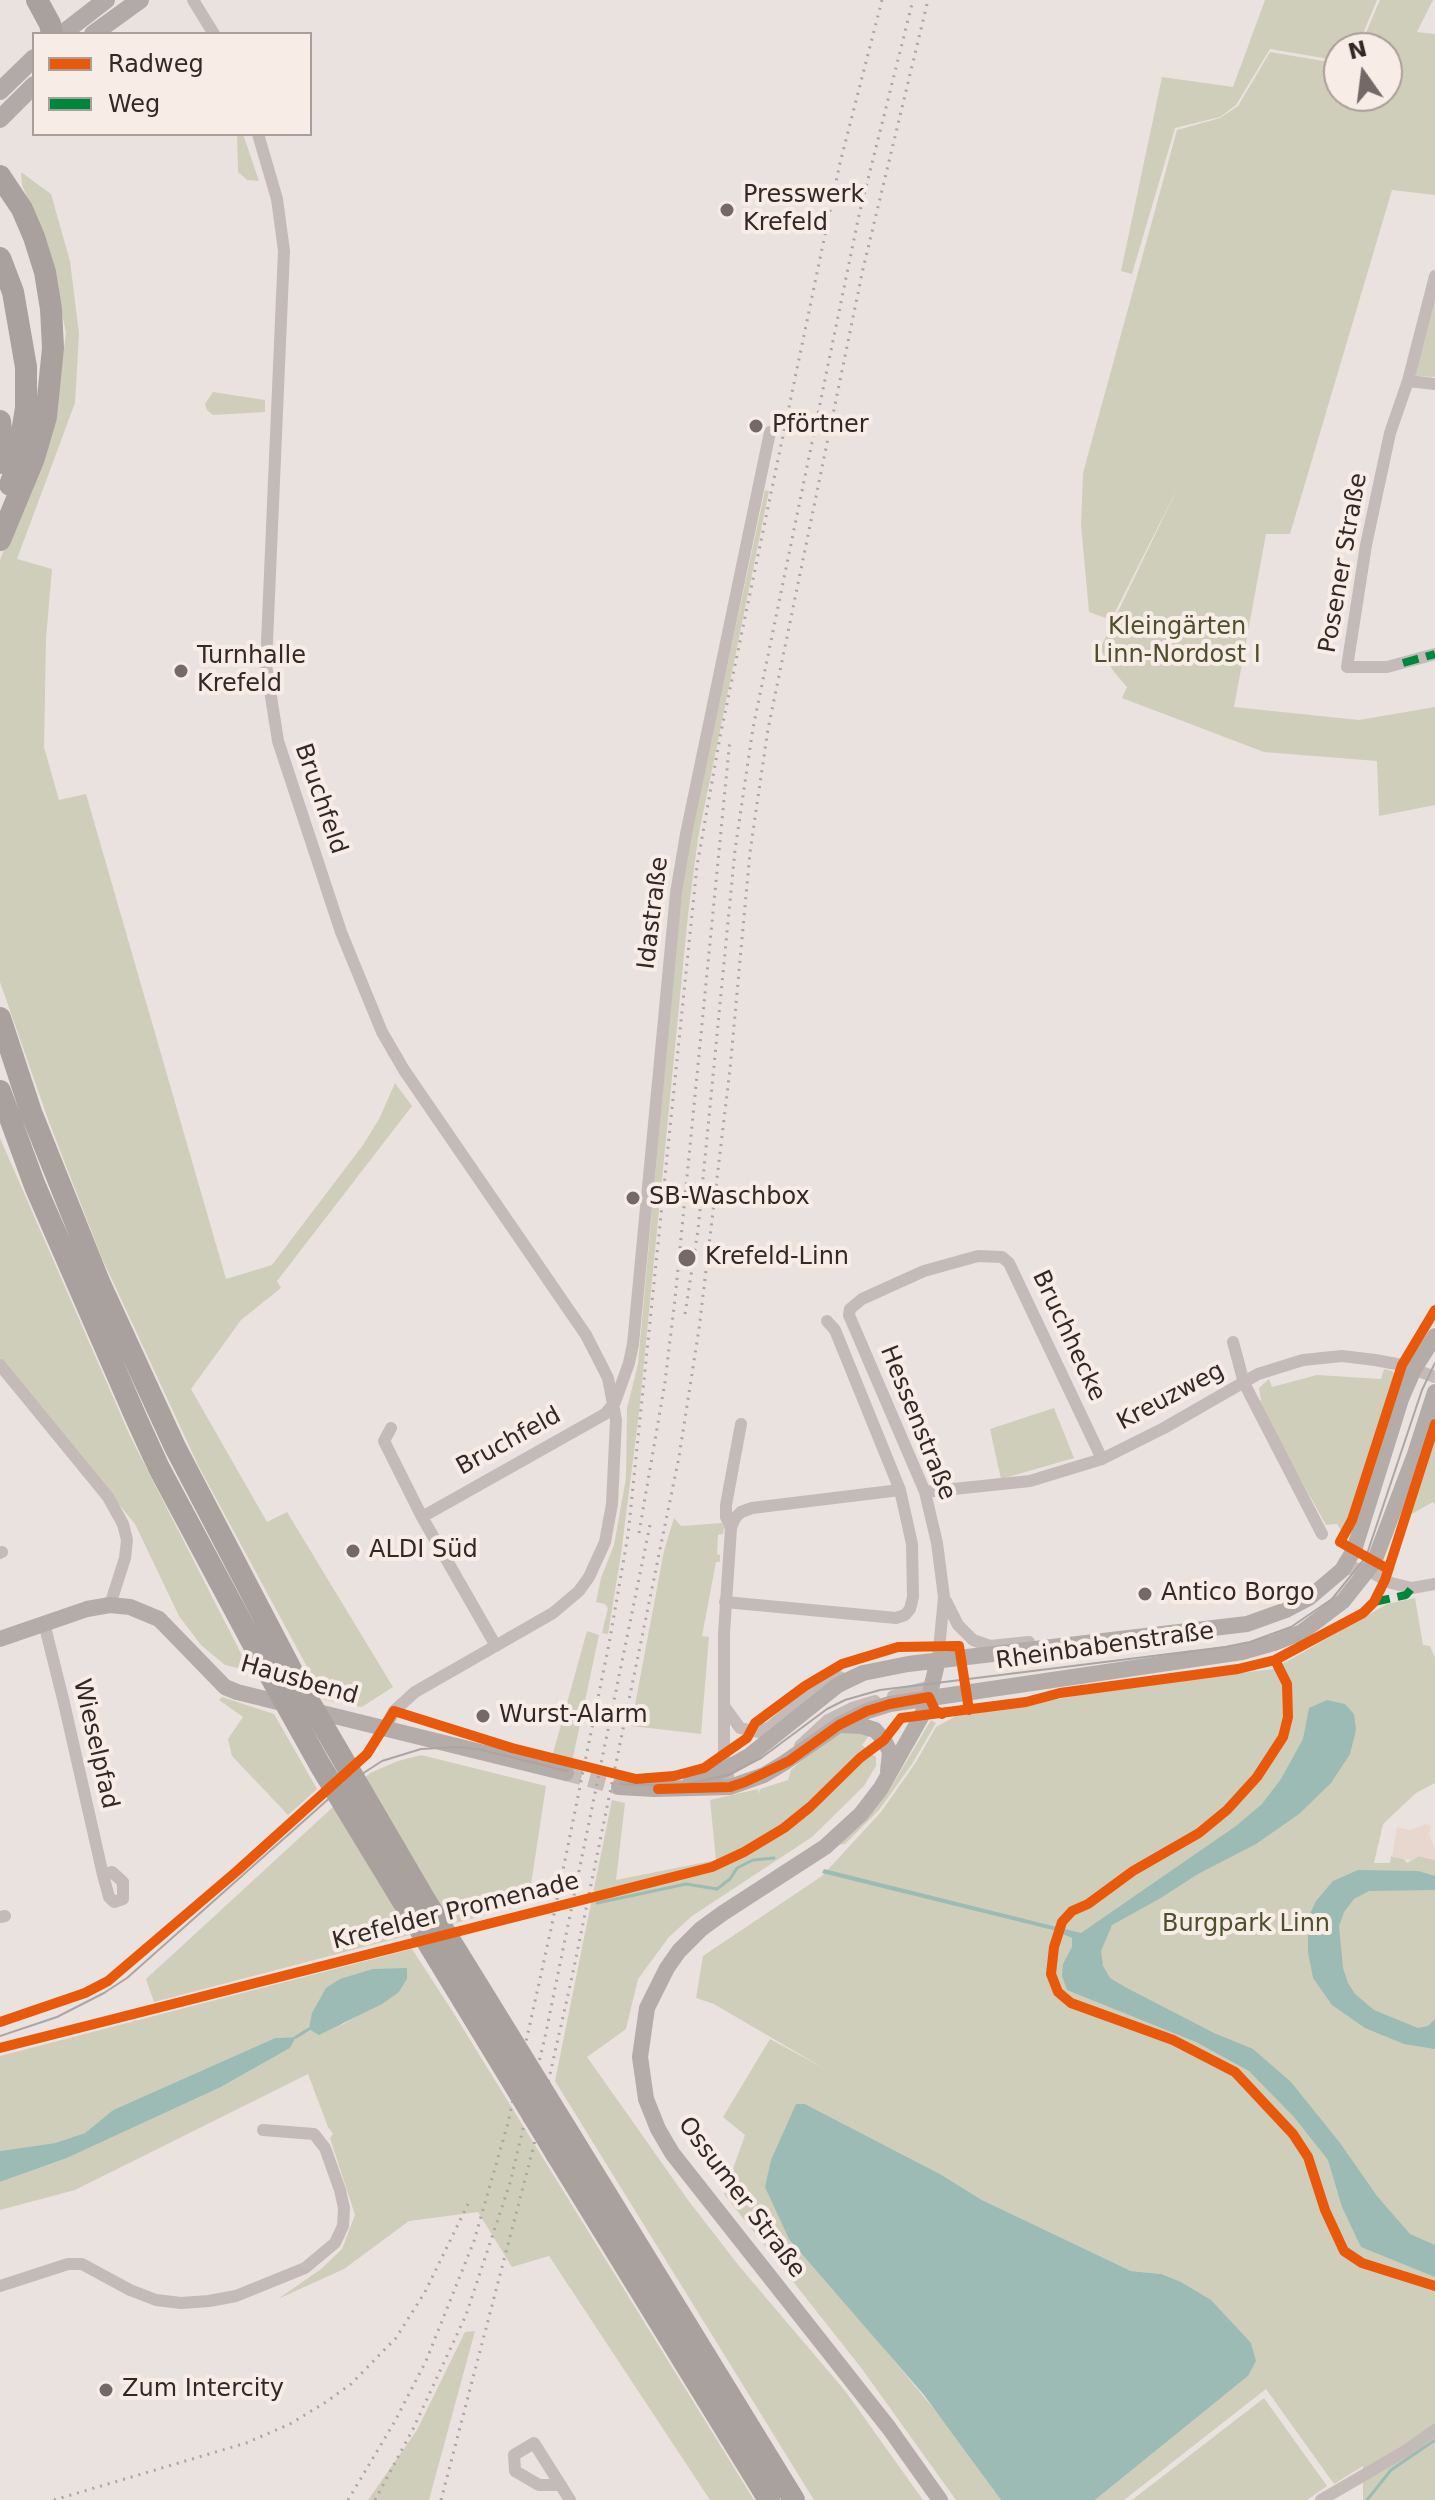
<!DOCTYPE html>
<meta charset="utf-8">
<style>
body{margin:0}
#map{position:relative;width:1435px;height:2500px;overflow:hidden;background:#eae2df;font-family:"DejaVu Sans",sans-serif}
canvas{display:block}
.legend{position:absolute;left:32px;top:32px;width:280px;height:104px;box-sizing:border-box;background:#f8ece6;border:2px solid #aa9e9a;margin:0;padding:10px 14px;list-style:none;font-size:24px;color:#342827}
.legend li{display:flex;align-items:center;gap:16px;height:40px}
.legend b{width:40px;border:2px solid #aa9e9a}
.north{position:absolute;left:1323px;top:32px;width:80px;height:80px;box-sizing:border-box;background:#f8ece6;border:2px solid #aa9e9a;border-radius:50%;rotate:346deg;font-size:22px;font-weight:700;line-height:32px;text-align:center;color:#342827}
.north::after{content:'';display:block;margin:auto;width:28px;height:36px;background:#746967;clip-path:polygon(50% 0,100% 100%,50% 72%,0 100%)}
</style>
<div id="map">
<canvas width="1435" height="2500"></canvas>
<ul class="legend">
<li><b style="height:10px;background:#e8590c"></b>Radweg</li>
<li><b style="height:10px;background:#00873e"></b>Weg</li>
</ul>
<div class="north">N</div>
</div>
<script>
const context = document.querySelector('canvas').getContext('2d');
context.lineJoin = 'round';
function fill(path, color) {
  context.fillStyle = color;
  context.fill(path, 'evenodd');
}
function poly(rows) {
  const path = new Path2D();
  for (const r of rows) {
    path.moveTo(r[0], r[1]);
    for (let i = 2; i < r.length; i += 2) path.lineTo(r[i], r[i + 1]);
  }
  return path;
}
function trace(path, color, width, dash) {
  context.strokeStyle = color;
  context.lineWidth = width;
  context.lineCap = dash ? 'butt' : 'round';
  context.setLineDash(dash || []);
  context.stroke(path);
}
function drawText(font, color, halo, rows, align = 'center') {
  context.font = font + ' "DejaVu Sans",sans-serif';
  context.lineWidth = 8;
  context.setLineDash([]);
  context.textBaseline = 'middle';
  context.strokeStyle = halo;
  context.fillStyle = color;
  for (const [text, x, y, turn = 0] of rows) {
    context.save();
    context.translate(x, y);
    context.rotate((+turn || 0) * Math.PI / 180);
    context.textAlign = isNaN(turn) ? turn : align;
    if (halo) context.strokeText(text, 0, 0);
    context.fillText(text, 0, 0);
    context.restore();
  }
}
fill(poly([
 [1265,0,1377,0,1362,36,1345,48,1339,48,1339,52,1329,59,1270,49,1236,105,1220,117,1175,128,1132,274,1121,271,1162,77,1233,87],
 [1380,0,1433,0,1417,32,1435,34,1435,195,1392,190,1290,534,1266,534,1234,707,1359,720,1435,707,1435,805,1379,816,1377,761,1264,752,1122,698,1127,687,1114,672,1100,649,1179,485,1111,620,1089,612,1081,525,1083,473,1177,130,1220,118,1238,106,1270,52,1329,62,1339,55,1339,96,1387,96,1387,48,1349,48,1364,37],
 [237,134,243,134,259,181,247,180,238,172],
 [21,172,51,194,70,261,79,334,75,403,17,559,52,569,46,638,44,747,59,800,86,794,226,1279,272,1265,363,1145,379,1119,395,1083,412,1106,277,1281,281,1288,241,1320,191,1389,267,1522,287,1512,393,1687,362,1707,325,1700,199,1467,101,1256,49,1122,0,982,0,560,54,425,66,333,48,245,22,185],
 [1435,289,1435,377,1416,376,1414,372],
 [213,392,265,400,265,412,213,415,207,410,205,404],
 [765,490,769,491,698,838,688,915,639,1413,621,1554,608,1634,602,1633,608,1608,605,1604,596,1602,601,1578,614,1545,626,1478,627,1408,638,1364,679,913,691,835],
 [0,1138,130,1436,250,1671,225,1665,201,1645,179,1616,135,1524,0,1358],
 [1384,1369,1392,1371,1395,1374,1343,1533,1337,1524,1326,1525,1258,1403,1261,1400,1259,1388,1269,1379,1272,1387,1317,1375,1381,1379],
 [1054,1408,1074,1458,1001,1479,990,1429],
 [1435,1430,1435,1505,1433,1502,1406,1517],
 [674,1518,681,1526,722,1523,724,1528,723,1534,718,1535,717,1554,720,1555,720,1562,716,1562,702,1636,709,1637,701,1734,631,1726,664,1551],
 [1415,1598,1423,1645,1430,1646,1435,1658,1435,1783,1416,1793,1383,1824,1374,1863,1390,1863,1391,1856,1404,1859,1407,1863,1419,1856,1435,1860,1435,2500,1363,2500,1363,2466,1334,2484,1266,2389,1124,2500,1095,2500,1248,2376,1161,2274,1131,2271,982,2200,940,2174,805,2104,796,2104,867,2328,943,2420,1001,2500,956,2500,862,2369,724,2194,745,2135,723,2117,770,2039,825,2069,714,2004,696,1998,703,1956,822,1876,881,1812,916,1762,936,1727,956,1716,1147,1684,1274,1669,1387,1604],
 [587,1631,599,1635,572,1762,552,1757],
 [222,1697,274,1714,317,1789,288,1815,232,1756,228,1739,243,1717,219,1700],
 [931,1720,936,1723,912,1764,879,1810,845,1844,838,1845,872,1811,890,1789],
 [852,1730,871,1733,862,1745,876,1757,876,1766,864,1786,812,1837,692,1916,669,1937,638,1979,626,2029,587,2057,688,2200,739,2266,846,2392,923,2500,814,2500,555,2081,612,1800,625,1803,616,1880,716,1860,710,1800,758,1789,759,1794,760,1789,788,1780,791,1770,810,1753,838,1734],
 [421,1755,546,1786,528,1904,154,2002,146,1979,370,1773,398,1761],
 [412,1949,451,2009,754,2500,710,2500,549,2256,512,2267,478,2212,409,2221,344,2269,278,2299,321,2269,342,2249,355,2215,330,2138,333,2134,328,2127,308,2074,75,2190,0,2210,0,2182,67,2158,221,2087,290,2048,295,2037,275,2038,113,2110,85,2133,55,2143,0,2151,0,2056],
 [406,1968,407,1979,399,1992,340,2026],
 [475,2331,429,2500,368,2500,417,2430,465,2332],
 [1264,2398,1327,2486,1307,2500,1132,2500]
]), '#cfceba');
fill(poly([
 [1426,1824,1431,1826,1429,1835,1435,1849,1435,1860,1419,1856,1411,1860,1392,1857,1397,1827,1410,1830]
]), '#e8d7cf');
fill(poly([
 [1327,1700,1345,1704,1354,1714,1356,1730,1350,1754,1331,1783,1299,1814,1256,1844,1198,1874,1159,1899,1112,1925,1101,1951,1103,1966,1110,1978,1125,1987,1214,2033,1253,2049,1291,2082,1340,2143,1377,2196,1410,2234,1435,2245,1435,2277,1361,2247,1342,2207,1328,2160,1294,2117,1249,2071,1196,2042,1067,1990,1062,1976,1063,1964,1072,1947,1072,1938,1053,1930,822,1873,824,1869,1081,1933,1236,1826,1262,1804,1281,1779,1303,1739,1309,1708],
 [1358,1870,1418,1871,1435,1876,1435,1890,1369,1891,1354,1899,1344,1912,1339,1926,1343,1968,1348,1983,1355,1994,1374,2010,1418,2028,1428,2026,1435,2019,1435,2049,1404,2044,1365,2028,1332,2005,1313,1978,1308,1952,1308,1918,1316,1901,1333,1881],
 [407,1968,407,1979,399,1992,382,2004,319,2035,309,2029,312,2013,326,1988,340,1979,373,1969],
 [296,2037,290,2048,221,2087,67,2158,0,2182,0,2151,55,2143,85,2133,113,2110,275,2038],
 [796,2104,805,2104,940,2174,982,2200,1131,2271,1161,2274,1181,2282,1211,2300,1251,2343,1256,2361,1248,2376,1095,2500,1001,2500,924,2395,789,2239,765,2187,771,2160]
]), '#9cbbb4');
trace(poly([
 [597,1903,686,1884,717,1889,730,1879,737,1868,753,1860,774,1858],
 [296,2037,309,2029],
 [1367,2500,1391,2470,1435,2440]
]), '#9cbbb4', 3);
trace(poly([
 [566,1773,619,1787]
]), '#c6bdba', 16, [16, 8]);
trace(poly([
 [193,0,214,34],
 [258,134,277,199,284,251,266,665,278,741,341,932,382,1032,404,1070,586,1335,608,1378,616,1420,612,1504,605,1542,589,1577,579,1591,553,1613,415,1692,394,1711,385,1729],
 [1435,276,1408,381,1390,433,1366,545,1347,667,1387,667,1435,654],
 [1408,381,1435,384],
 [1233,1342,1244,1383,1322,1534],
 [0,1365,108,1497,123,1524,127,1540,125,1558,110,1605],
 [391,1428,384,1441,422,1517,496,1646],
 [925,1492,1030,1481,1102,1459,1164,1428,1258,1374,1303,1360,1342,1356,1375,1360,1402,1365,1435,1377],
 [422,1517,605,1414,615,1402,629,1363,633,1344,676,893,686,834,770,432],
 [731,1528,726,1517,726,1505,741,1424],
 [0,1553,2,1552],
 [1342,1570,1355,1568,1369,1571,1391,1583,1412,1588,1435,1584],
 [946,1601,958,1625,973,1640,990,1646,1029,1642],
 [725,1602,896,1618,905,1615,910,1609,913,1597,912,1544,900,1490,835,1330,827,1321],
 [44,1623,64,1703,103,1875,109,1897,114,1902,123,1899,123,1882,112,1872,103,1875],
 [938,1660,944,1597,937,1543,925,1492,849,1315,850,1309,862,1299,924,1271,978,1256,1002,1257,1009,1263,1102,1459],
 [893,1696,931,1686],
 [724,1706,740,1728,758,1732,770,1727,806,1697,840,1677],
 [800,1746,828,1720,852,1708,875,1701],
 [728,1776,724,1756,724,1633,731,1528,735,1518,741,1512,752,1508,900,1490],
 [0,1917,5,1916],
 [0,2286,68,2264,82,2264,130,2290,156,2300,181,2303,209,2301,236,2296,305,2268,335,2243,343,2226,344,2208,340,2190,325,2148,314,2134,263,2130],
 [561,2485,539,2485,515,2471,514,2455,534,2443,570,2500],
 [1321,2500,1407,2450,1435,2430]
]), '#c4bbb8', 12);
trace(poly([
 [0,1639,87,1609,110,1605,130,1607,159,1619,225,1687,237,1692,566,1773],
 [938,1660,929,1697,921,1717,881,1788,861,1814,825,1847,723,1913,701,1929,679,1951,667,1968,647,2008,640,2057,646,2099,658,2129,672,2153,889,2428,940,2500],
 [840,1725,862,1726,875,1730,884,1740,890,1752,888,1771],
 [690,1783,726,1769,749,1756,838,1685,863,1673,908,1664,1247,1624,1286,1610,1309,1598,1342,1570,1354,1550,1401,1399,1414,1369,1435,1336],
 [619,1787,654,1789,730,1787,764,1775,784,1763,839,1725,867,1711,890,1704,1242,1652,1274,1643,1302,1632,1343,1601,1374,1562,1415,1454,1435,1392]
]), '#b4aca9', 16);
trace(poly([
 [62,34,106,0],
 [93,34,140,0],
 [0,91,34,58],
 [0,119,34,85]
]), '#b2aaa8', 18);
trace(poly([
 [37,0,50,24,52,34],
 [0,176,22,209,34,237,45,272,51,309,53,348,46,417,34,458,0,540],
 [0,258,13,292,26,367,26,408,16,469,10,485],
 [0,421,2,440,0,463],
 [0,1018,31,1112,100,1284,175,1447,296,1679],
 [0,1091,35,1186,137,1420,159,1468,268,1672],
 [565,2127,794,2500],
 [557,2155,769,2500]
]), '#a9a19e', 22);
trace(poly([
 [620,1784,678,1786,728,1775,761,1758,827,1709,845,1700,880,1690,1225,1647,1250,1642,1291,1627,1332,1599,1366,1557,1422,1390,1435,1363],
 [0,2036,57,2017,104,1993,127,1978,342,1787,382,1761,421,1749,457,1747,478,1749,567,1771]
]), '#aba5a3', 2);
trace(poly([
 [685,1314,698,1230,735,850,753,728,859,215,913,0],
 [639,1533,665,1382,675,1299,730,739],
 [54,2500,246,2443,290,2424,326,2402,351,2384,396,2338,425,2292,468,2204],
 [348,2500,395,2421,426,2361,474,2241,508,2123,551,1929,609,1644,628,1535,697,866,720,737,840,163,882,0],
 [375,2500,413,2429,466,2315,510,2183,545,2037,651,1520],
 [441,2500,533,2149,572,1977,679,1457,699,1329,730,1069,750,852,768,729,863,269,928,0]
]), '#aba5a3', 3, [2, 6]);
trace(poly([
 [268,1672,320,1765,557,2155],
 [296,1679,425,1900,565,2127]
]), '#a9a19e', 22);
trace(poly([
 [1403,663,1435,654],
 [1374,1602,1406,1595,1412,1588]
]), '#00873e', 8, [16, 8]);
trace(poly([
 [1388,1569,1340,1542,1352,1520,1402,1365,1435,1310],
 [1275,1660,1287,1684,1288,1717,1283,1737,1257,1777,1227,1810,1199,1833,1133,1871,1088,1904,1072,1911,1062,1922,1054,1947,1051,1974,1058,1992,1071,2003,1173,2040,1235,2072,1293,2134,1308,2157,1325,2210,1344,2251,1362,2263,1435,2286],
 [658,1789,730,1787,745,1782,789,1761,839,1725,867,1711,890,1704,929,1697,935,1710,942,1714],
 [0,2022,85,1993,108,1981,237,1871,367,1754,394,1711,512,1748,636,1779,674,1776,704,1768,747,1738,755,1723,805,1686,842,1664,898,1647,959,1646,969,1710],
 [0,2048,712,1867,744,1852,784,1828,810,1807,860,1758,884,1740,901,1718,1026,1702,1060,1693,1238,1669,1275,1660,1363,1613,1374,1602,1385,1580,1435,1424]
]), '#e8590c', 10);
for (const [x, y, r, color] of [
 [727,210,8,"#746967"],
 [756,426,8,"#746967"],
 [181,671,8,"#746967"],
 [633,1198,8,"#746967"],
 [687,1258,10,"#746967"],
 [353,1551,8,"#746967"],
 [1145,1594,8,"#746967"],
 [483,1716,8,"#746967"],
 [106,2390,8,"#746967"]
]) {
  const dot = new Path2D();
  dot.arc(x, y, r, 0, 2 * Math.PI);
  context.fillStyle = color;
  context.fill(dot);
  trace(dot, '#f8ece6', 3);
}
drawText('24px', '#342827', '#f8ece6', [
 ["Presswerk",743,196],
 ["Krefeld",743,224],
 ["Pförtner",772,426],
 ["Turnhalle",197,657],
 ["Krefeld",197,685],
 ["SB-Waschbox",649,1198],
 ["Krefeld-Linn",705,1258],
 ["ALDI Süd",369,1551],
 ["Antico Borgo",1161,1594],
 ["Wurst-Alarm",499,1716],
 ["Zum Intercity",122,2390]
], 'left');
drawText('24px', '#342827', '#f8ece6', [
 ["Posener Straße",1344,563,-80],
 ["Bruchfeld",320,799,71],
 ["Idastraße",654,913,-83],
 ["Bruchhecke",1068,1336,65],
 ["Kreuzweg",1171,1397,-28],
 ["Hessenstraße",917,1423,68],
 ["Bruchfeld",509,1442,-29],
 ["Rheinbabenstraße",1105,1647,-8],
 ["Hausbend",299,1681,16],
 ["Wieselpfad",95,1744,77],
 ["Krefelder Promenade",456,1912,-14],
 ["Ossumer Straße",741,2198,53]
]);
drawText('24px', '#4b502d', '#f8ece6', [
 ["Kleingärten",1177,628],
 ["Linn-Nordost I",1177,656],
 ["Burgpark Linn",1246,1925]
]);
</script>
